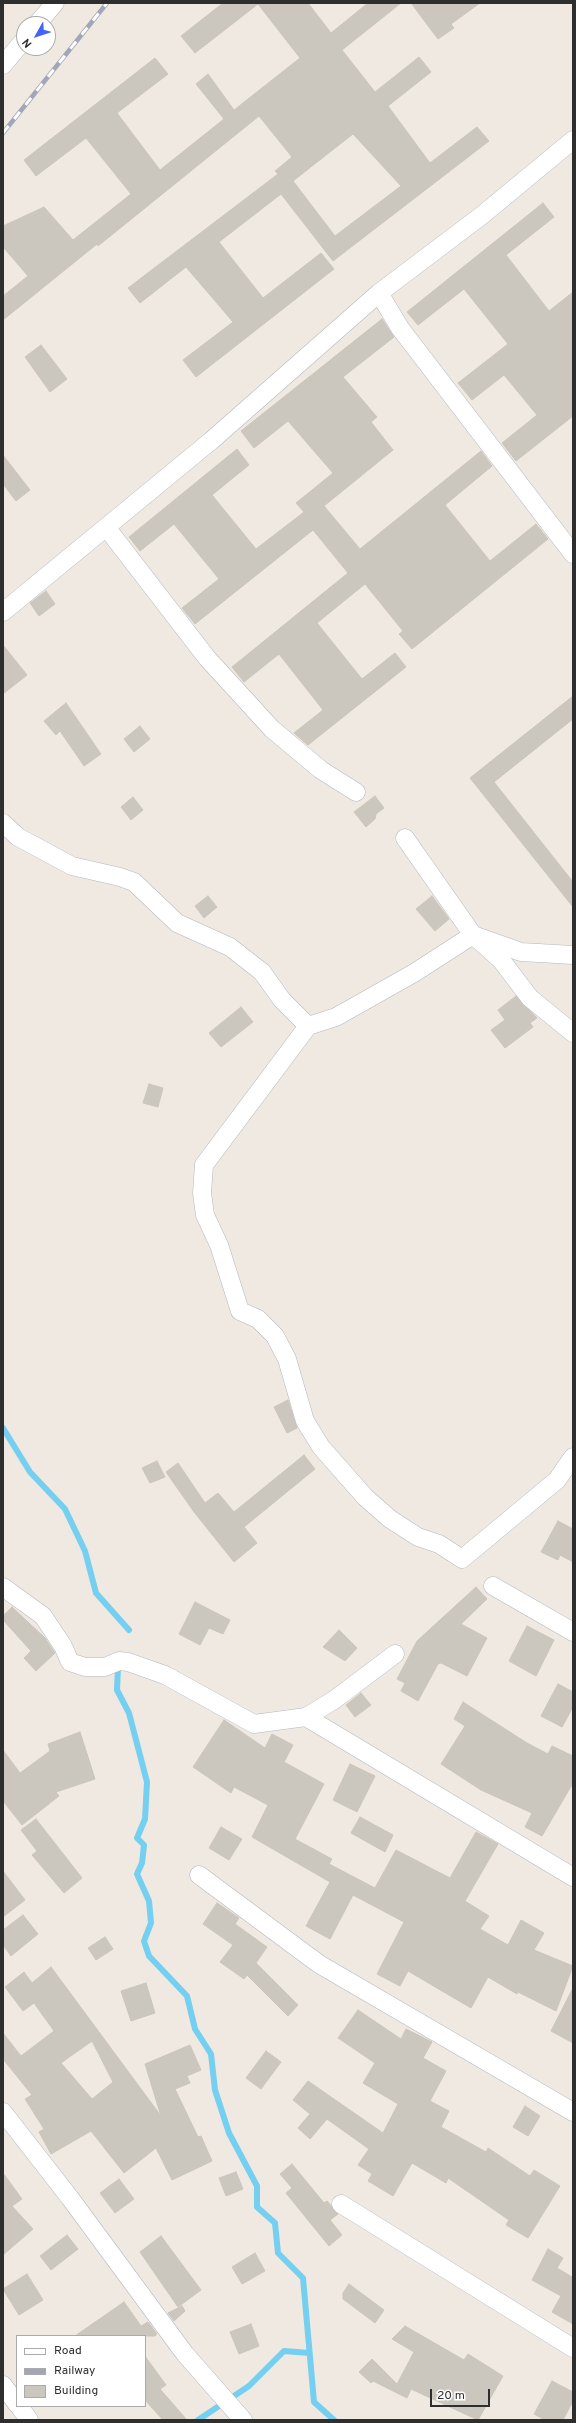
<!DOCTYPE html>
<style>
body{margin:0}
#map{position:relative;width:576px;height:2423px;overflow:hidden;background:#efe9e1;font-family:Overpass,sans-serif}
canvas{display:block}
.frame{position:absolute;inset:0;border:4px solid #2e2e2e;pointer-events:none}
.legend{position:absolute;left:16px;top:2335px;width:130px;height:72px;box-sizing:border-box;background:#fff;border:1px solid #ababab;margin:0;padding:5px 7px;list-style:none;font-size:12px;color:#2e2e2e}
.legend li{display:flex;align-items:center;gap:8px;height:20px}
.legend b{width:20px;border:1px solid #ababab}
.north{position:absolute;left:16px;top:16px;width:40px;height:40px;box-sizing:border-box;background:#fff;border:1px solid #ababab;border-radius:50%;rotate:231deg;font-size:11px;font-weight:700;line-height:16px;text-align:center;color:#2e2e2e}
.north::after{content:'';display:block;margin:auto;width:14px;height:18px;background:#4264fb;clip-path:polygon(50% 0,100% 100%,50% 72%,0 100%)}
.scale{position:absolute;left:430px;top:2389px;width:60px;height:18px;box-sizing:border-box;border:2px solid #2e2e2e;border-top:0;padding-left:5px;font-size:12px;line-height:14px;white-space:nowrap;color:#2e2e2e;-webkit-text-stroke:3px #fff;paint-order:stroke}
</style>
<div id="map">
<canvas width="576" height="2423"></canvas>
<div class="frame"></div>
<ul class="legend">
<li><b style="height:5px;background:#fff"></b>Road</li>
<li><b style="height:5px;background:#a3a6b8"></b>Railway</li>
<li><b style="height:11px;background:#cbc7bf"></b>Building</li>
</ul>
<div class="north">N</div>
<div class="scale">20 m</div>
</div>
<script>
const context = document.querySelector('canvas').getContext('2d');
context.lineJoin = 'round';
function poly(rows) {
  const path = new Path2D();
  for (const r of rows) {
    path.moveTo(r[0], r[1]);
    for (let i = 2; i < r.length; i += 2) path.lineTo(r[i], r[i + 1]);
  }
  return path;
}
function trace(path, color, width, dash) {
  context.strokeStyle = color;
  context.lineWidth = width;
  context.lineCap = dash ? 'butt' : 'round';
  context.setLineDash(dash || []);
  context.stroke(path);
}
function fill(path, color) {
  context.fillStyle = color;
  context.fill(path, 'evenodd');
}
trace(poly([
 [3,1428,30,1472,65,1509,85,1551,96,1593,129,1630],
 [118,1667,117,1690,129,1713,147,1782,145,1819,137,1838,144,1845,142,1863,137,1874,149,1901,151,1923,144,1941,149,1956,187,1996,195,2029,211,2054,215,2090,229,2133,257,2186,257,2207,275,2223,278,2253,303,2278,314,2402,334,2420],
 [198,2420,249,2386,284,2351,309,2353]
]), '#75cff0', 6);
const building = poly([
 [223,3,308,3,331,33,368,3,401,3,342,50,375,92,419,57,431,72,388,106,430,163,477,127,489,141,333,261,281,194,219,242,263,298,321,253,334,269,196,377,183,360,233,322,186,267,140,303,128,288,278,174,275,171,292,157,259,116,98,246,97,244,3,320,3,296,28,276,3,247,3,226,44,207,73,240,131,194,86,138,36,176,24,160,155,58,168,74,117,113,160,170,224,119,196,84,208,74,234,110,300,58,258,4,195,53,181,36,223,3],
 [353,134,401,186,335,236,293,181,353,134],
 [411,3,480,3,451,24,454,28,438,39,411,3],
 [543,203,554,217,506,255,549,311,573,292,573,416,516,461,502,443,537,415,504,375,472,400,458,383,508,344,464,289,418,325,407,312,543,203],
 [382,319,394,337,343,377,377,417,371,422,393,450,324,506,360,549,481,451,492,466,445,505,490,561,536,524,548,539,412,649,399,634,403,631,365,584,317,623,362,679,395,653,406,667,308,745,294,733,323,710,279,654,244,682,232,667,348,573,313,530,195,624,182,608,219,579,174,524,140,551,129,537,237,449,249,465,212,495,256,549,304,512,296,503,333,473,288,421,254,448,241,431,382,319],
 [41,345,67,379,50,392,25,357,41,345],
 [3,455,30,490,16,501,3,484,3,455],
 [46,591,55,604,39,616,30,603,46,591],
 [3,645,27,675,3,694,3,645],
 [573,696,573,719,494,782,573,882,573,907,470,778,573,696],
 [66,703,101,754,84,766,60,731,56,735,44,721,66,703],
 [140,726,150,739,134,752,124,739,140,726],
 [375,796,384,808,376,814,375,819,366,827,354,812,375,796],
 [133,797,143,810,131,820,121,807,133,797],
 [208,896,217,907,204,918,195,906,208,896],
 [432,896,449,919,435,931,416,909,432,896],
 [516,996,537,1018,530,1023,533,1027,505,1048,491,1030,505,1020,498,1010,516,996],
 [241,1007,253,1022,221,1047,209,1033,241,1007],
 [149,1084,163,1088,158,1107,143,1103,149,1084],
 [288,1400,297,1428,287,1433,274,1407,288,1400],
 [304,1455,315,1469,244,1527,257,1543,234,1562,194,1512,166,1472,178,1463,205,1503,218,1493,234,1512,304,1455],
 [157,1461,165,1477,150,1483,142,1468,157,1461],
 [558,1521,573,1529,573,1562,560,1555,558,1560,541,1552,558,1521],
 [476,1587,487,1599,461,1624,487,1638,467,1676,441,1663,438,1664,418,1701,401,1691,405,1683,397,1679,417,1641,476,1587],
 [195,1602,230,1620,223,1634,209,1628,200,1645,179,1634,195,1602],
 [12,1607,45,1638,55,1653,36,1671,24,1658,31,1651,3,1620,3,1616,12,1607],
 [527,1626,554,1640,536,1676,509,1661,527,1626],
 [339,1630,357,1648,345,1661,323,1647,339,1630],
 [558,1684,573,1692,573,1707,562,1727,541,1716,558,1684],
 [361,1693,371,1705,355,1717,346,1705,361,1693],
 [463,1702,527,1743,548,1754,552,1746,573,1756,573,1783,542,1836,525,1827,532,1813,481,1790,441,1764,465,1726,454,1719,463,1702],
 [224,1720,265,1748,272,1734,293,1745,284,1762,324,1784,295,1839,332,1859,329,1864,375,1888,396,1850,450,1878,476,1832,498,1844,465,1901,489,1916,480,1929,508,1945,521,1920,544,1933,534,1950,573,1966,556,2011,518,1992,517,1994,488,1977,471,2008,408,1971,400,1986,377,1974,404,1922,353,1895,330,1939,306,1926,330,1882,252,1837,268,1805,234,1787,231,1793,193,1767,224,1720],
 [80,1732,95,1779,56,1792,59,1796,22,1825,3,1801,3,1750,20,1773,50,1751,48,1744,80,1732],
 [350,1764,375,1776,357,1812,333,1800,350,1764],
 [360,1817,393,1835,385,1852,351,1833,360,1817],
 [36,1819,82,1878,64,1893,32,1855,37,1851,21,1830,36,1819],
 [221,1827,242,1839,229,1860,209,1848,221,1827],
 [3,1871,25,1900,3,1917,3,1871],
 [217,1903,239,1918,235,1924,267,1947,256,1963,298,2005,288,2016,247,1975,244,1979,220,1962,233,1945,203,1924,217,1903],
 [23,1915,38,1934,11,1956,3,1945,3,1930,23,1915],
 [105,1937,113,1949,96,1960,88,1948,105,1937],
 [51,1967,161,2116,145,2064,190,2045,201,2070,187,2076,190,2083,175,2089,198,2137,201,2136,212,2161,172,2180,156,2148,124,2173,91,2131,51,2154,39,2132,44,2129,25,2099,32,2095,3,2059,3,2033,21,2056,54,2031,34,2003,23,2011,5,1987,24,1972,32,1983,51,1967],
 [92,2041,113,2082,92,2099,61,2063,92,2041],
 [146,1983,155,2013,131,2021,121,1991,146,1983],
 [573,1988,573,2043,551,2031,573,1988],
 [358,2010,401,2039,406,2029,432,2042,423,2058,446,2071,430,2101,449,2111,441,2127,486,2152,488,2148,530,2176,534,2170,560,2186,528,2238,506,2225,509,2220,448,2178,446,2183,412,2163,393,2196,368,2181,372,2174,358,2165,369,2149,327,2119,310,2139,298,2128,310,2114,293,2100,308,2081,383,2133,398,2104,363,2083,375,2063,338,2038,358,2010],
 [266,2051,281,2062,261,2089,246,2078,266,2051],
 [525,2106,540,2116,528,2136,513,2127,525,2106],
 [292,2164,324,2203,327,2201,338,2214,330,2220,342,2235,329,2246,286,2193,292,2188,280,2174,292,2164],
 [236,2172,243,2189,226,2196,219,2178,236,2172],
 [3,2173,22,2199,12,2206,33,2229,3,2255,3,2173],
 [119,2179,134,2199,115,2213,100,2193,119,2179],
 [67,2235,78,2249,51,2270,40,2256,67,2235],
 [161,2236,201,2290,178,2307,140,2252,161,2236],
 [548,2249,563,2258,557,2268,572,2277,573,2275,573,2324,552,2312,561,2296,532,2280,548,2249],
 [255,2253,265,2271,242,2284,232,2267,255,2253],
 [27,2274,43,2300,19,2315,3,2289,27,2274],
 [349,2284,384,2310,375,2323,343,2299,343,2293,349,2284],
 [124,2302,141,2326,148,2322,157,2334,155,2336,75,2336,124,2302],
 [182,2306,185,2311,174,2321,168,2313,182,2306],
 [251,2324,259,2346,239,2354,230,2332,251,2324],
 [405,2326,464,2360,468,2354,503,2376,478,2420,411,2389,407,2398,373,2381,371,2383,359,2372,372,2359,397,2384,414,2352,392,2339,405,2326],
 [145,2356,166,2385,160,2389,187,2420,163,2420,145,2400,145,2356],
 [552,2381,573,2392,573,2401,563,2420,545,2420,534,2414,552,2381]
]);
fill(building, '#cbc7bf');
trace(building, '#cbc5ba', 1);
const minor = poly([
 [37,24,55,3],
 [3,65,24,40],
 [379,293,400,328,573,554],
 [106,527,207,658,272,729,321,770,356,792],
 [3,612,212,440,379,293,481,216,573,140],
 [3,823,18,837,72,866,120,877,134,882,177,923,230,947,262,972,282,1000,308,1026],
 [405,838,473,935,501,960,530,998,573,1033],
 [573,955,521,952,473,935,414,973,336,1017,308,1026,204,1165,202,1193,205,1215,219,1245,240,1311,258,1319,275,1336,287,1359,305,1421,321,1447,365,1497,390,1519,418,1537,439,1544,462,1559,557,1480,573,1457],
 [493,1586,573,1632],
 [3,1587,43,1616,63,1646,70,1662,85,1667,105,1667,119,1661,128,1662,165,1675,254,1724,306,1717,573,1877],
 [306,1717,334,1700,395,1654],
 [199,1875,319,1964,573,2112],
 [3,2112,70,2198,185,2354,243,2420],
 [341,2204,573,2348],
 [3,2385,17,2404],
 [19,2406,29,2420]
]);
trace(minor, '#b4b7c1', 19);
trace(minor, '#fff', 18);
const rail = poly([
 [3,133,107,3]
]);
trace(rail, '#a3a6b8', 4.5);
trace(rail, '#fff', 3, [9]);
</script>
